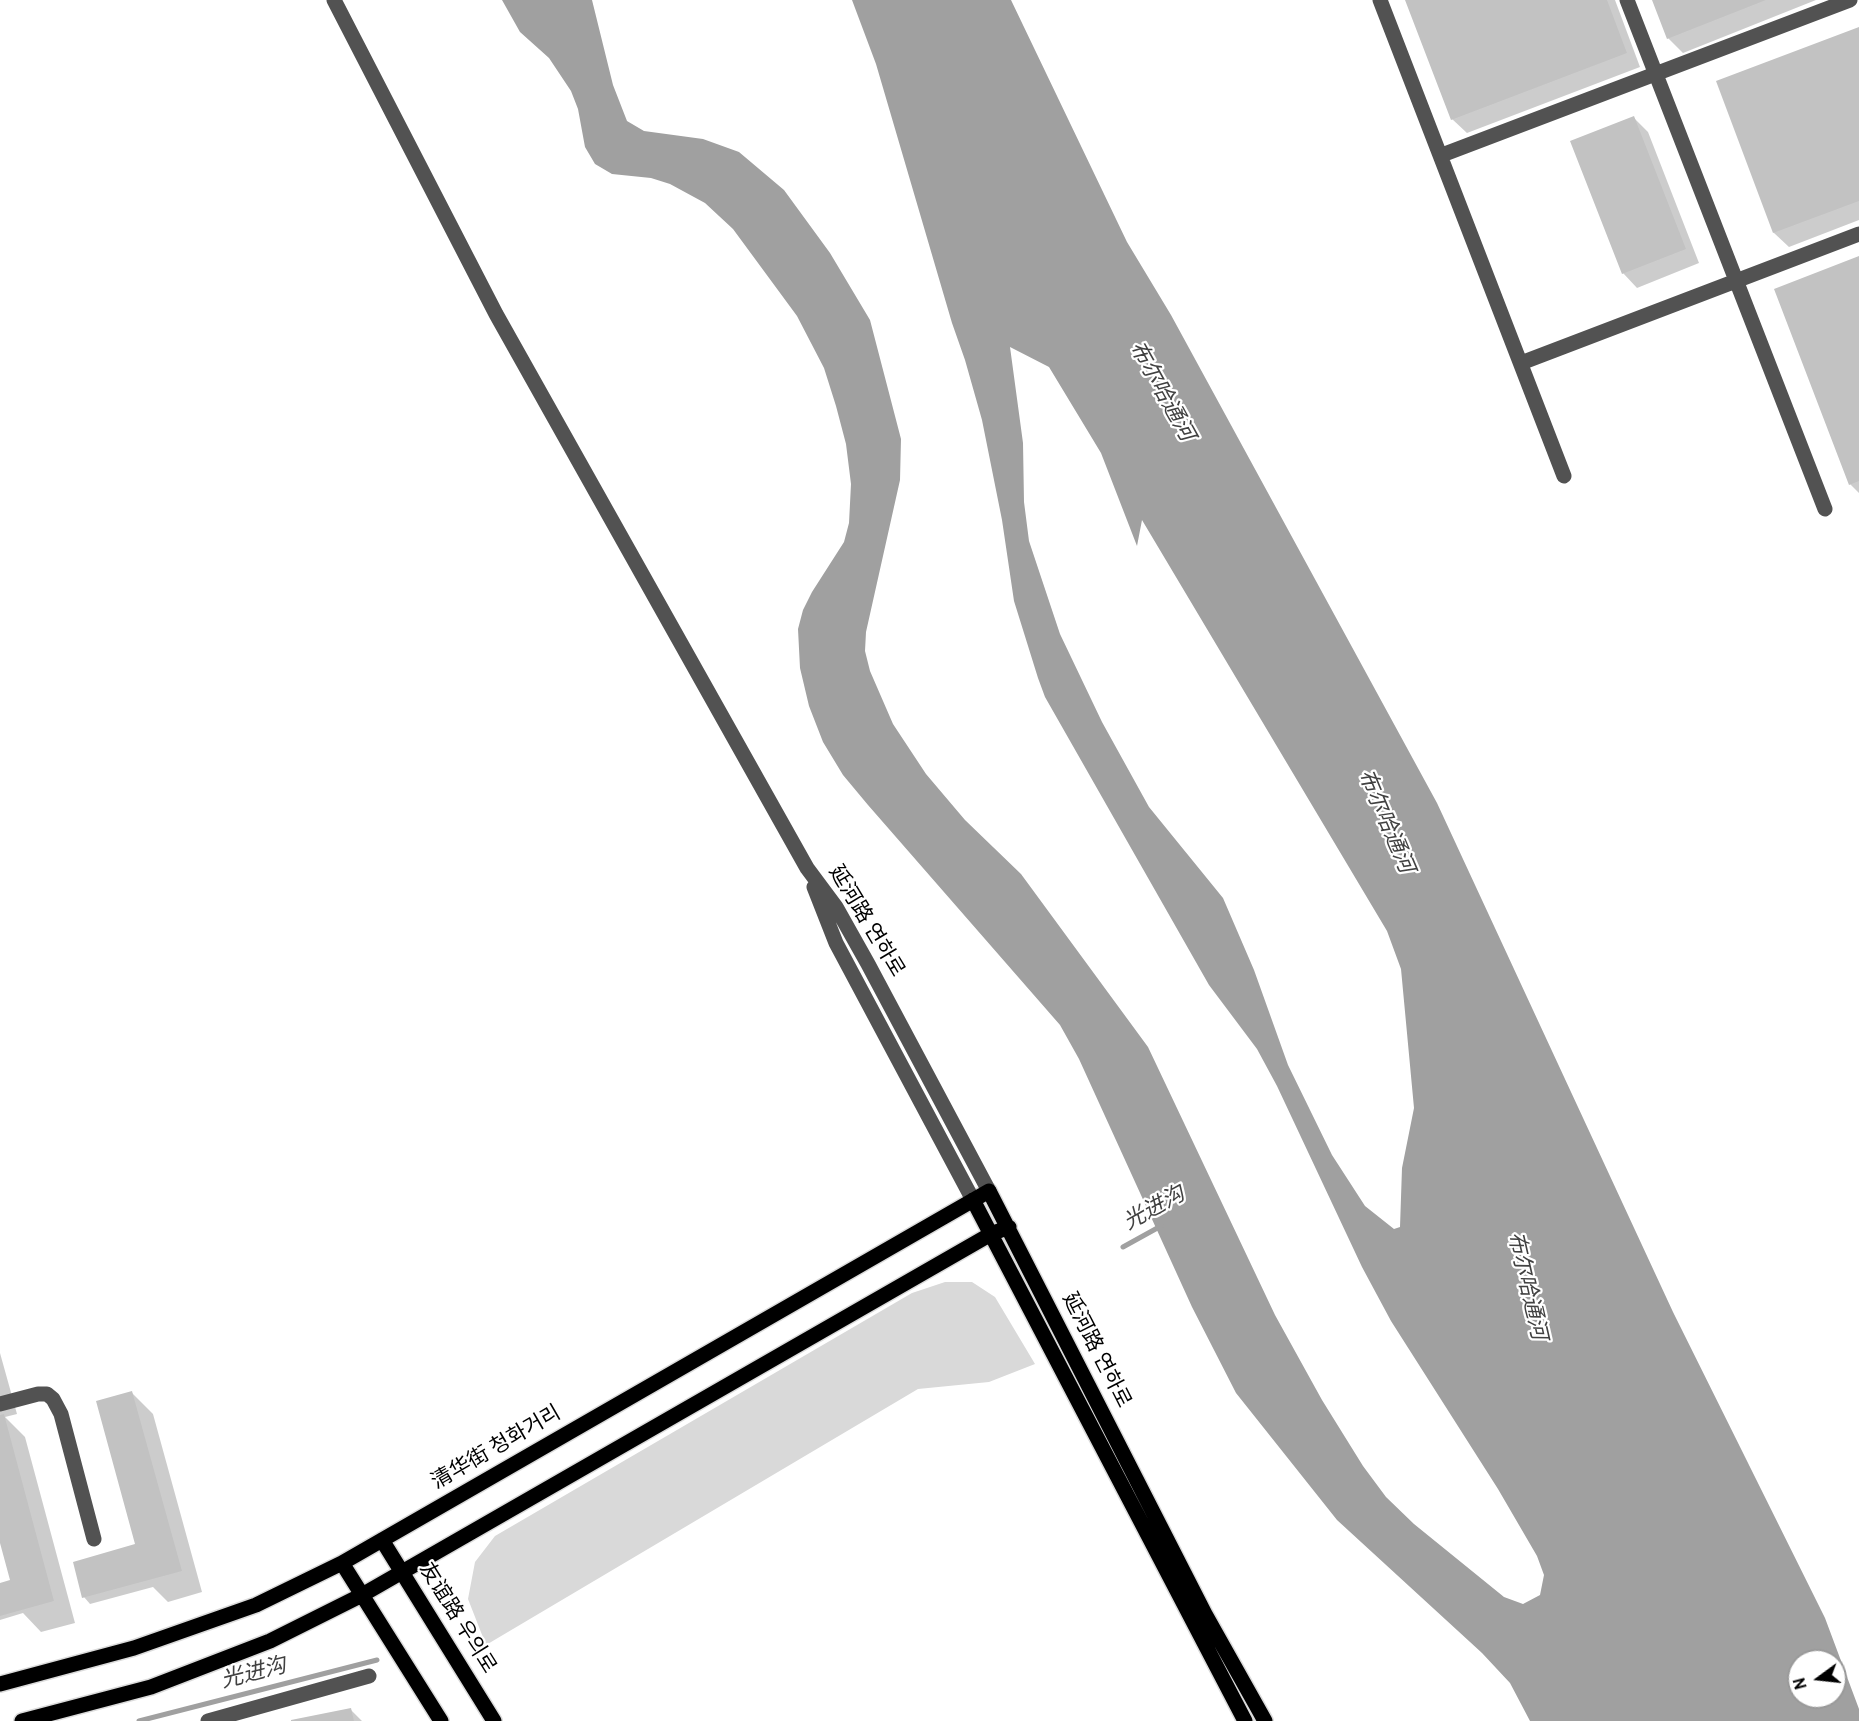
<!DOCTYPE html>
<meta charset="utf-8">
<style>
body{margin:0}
#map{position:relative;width:1859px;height:1721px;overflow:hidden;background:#fff;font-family:Overpass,sans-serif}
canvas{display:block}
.north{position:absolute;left:1787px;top:1649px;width:60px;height:60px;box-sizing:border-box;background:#fff;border:2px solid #999;border-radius:50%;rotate:255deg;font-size:16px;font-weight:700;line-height:24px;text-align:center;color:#000}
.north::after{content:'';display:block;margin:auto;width:21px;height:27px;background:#000;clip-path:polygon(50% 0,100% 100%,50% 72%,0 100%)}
</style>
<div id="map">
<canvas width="1859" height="1721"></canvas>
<div class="north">N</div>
</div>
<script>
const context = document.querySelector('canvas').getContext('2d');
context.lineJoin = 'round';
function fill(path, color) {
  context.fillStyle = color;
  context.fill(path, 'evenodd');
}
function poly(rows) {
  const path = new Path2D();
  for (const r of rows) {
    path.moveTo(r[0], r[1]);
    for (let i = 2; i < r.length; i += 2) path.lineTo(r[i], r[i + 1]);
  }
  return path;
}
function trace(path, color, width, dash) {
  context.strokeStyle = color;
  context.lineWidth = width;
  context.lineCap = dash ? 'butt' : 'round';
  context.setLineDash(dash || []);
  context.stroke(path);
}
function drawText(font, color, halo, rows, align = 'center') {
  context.font = font + ' Overpass,"Noto Sans SC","Noto Sans KR",sans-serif';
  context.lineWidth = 4.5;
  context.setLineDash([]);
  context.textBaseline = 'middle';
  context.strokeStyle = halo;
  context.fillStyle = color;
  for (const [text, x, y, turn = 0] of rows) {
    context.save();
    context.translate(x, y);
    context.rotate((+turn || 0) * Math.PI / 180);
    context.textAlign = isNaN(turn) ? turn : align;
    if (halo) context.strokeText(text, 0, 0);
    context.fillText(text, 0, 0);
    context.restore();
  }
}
fill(poly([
 [945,1282,972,1282,995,1297,1035,1364,989,1382,918,1389,486,1645,468,1599,475,1562,495,1536,912,1293]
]), '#d9d9d9');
fill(poly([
 [502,0,592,0,613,85,627,121,644,131,703,139,739,152,784,190,830,253,870,320,901,439,900,480,866,632,865,651,870,671,893,724,926,774,965,820,1021,874,1148,1047,1275,1315,1322,1400,1363,1466,1386,1497,1414,1524,1504,1597,1523,1604,1540,1595,1544,1575,1537,1556,1498,1489,1391,1321,1362,1267,1277,1086,1257,1049,1209,985,1045,697,1038,678,1014,601,1002,520,982,420,965,360,952,323,876,64,852,0,1011,0,1127,242,1171,315,1437,803,1673,1312,1825,1618,1859,1709,1859,1721,1530,1721,1510,1683,1482,1653,1337,1520,1236,1393,1192,1307,1079,1059,1060,1025,868,805,843,775,823,742,809,706,800,668,798,629,803,610,812,592,844,542,849,523,851,484,846,444,836,406,824,368,797,316,733,229,705,203,670,184,651,178,612,174,595,164,585,147,578,109,571,91,549,58,520,32],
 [1010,347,1049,367,1101,453,1137,546,1142,520,1387,931,1401,969,1414,1108,1402,1168,1400,1227,1394,1229,1365,1206,1332,1155,1288,1065,1254,970,1223,898,1149,807,1102,722,1060,634,1029,541,1024,502,1023,443],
 [1799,1661,1835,1661,1835,1697,1799,1697]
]), '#a0a0a0');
fill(poly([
 [1407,0,1615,0,1640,67,1467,133,1452,119],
 [1653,0,1816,0,1683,53,1668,38],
 [1859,29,1859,220,1789,247,1774,233,1718,82],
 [1634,118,1648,132,1699,263,1637,288,1623,273],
 [1859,257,1859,493,1850,484],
 [0,1353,17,1414,5,1417,25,1437,75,1623,41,1632,23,1613,0,1620,0,1585,12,1582,0,1537],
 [132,1393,153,1414,202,1592,168,1602,153,1587,90,1604,84,1597,137,1545],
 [351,1710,362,1721,293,1721]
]), '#0003');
trace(poly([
 [1123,1247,1161,1226],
 [139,1721,377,1660]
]), '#a0a0a0', 5);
fill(poly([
 [1405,0,1607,0,1627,53,1451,120],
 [1652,0,1766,0,1667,39],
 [1859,27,1859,201,1773,233,1716,81],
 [1634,116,1686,249,1622,274,1570,141],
 [1859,256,1859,481,1849,485,1774,289],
 [132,1391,182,1571,82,1598,73,1562,135,1544,96,1401],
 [4,1414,54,1601,0,1616,0,1583,10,1580,0,1543,0,1415],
 [351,1708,354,1721,291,1721,291,1720]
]), '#c2c2c2');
const major = poly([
 [973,1200,1245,1721],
 [382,1540,494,1721],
 [342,1563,441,1721],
 [0,1684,134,1648,256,1605,342,1563,989,1191,1205,1614,1265,1721],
 [22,1721,151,1687,270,1641,362,1595,991,1234,1009,1227]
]);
trace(major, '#dbdbdb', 18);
trace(poly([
 [334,0,496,314,807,868,836,907,868,964,989,1191],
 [1380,0,1564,476],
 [1627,0,1825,509],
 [1442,155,1850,0],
 [1521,363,1859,234],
 [814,887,836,943,973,1200],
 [0,1404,38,1394,47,1394,53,1399,61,1414,94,1539],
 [208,1721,369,1676]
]), '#525252', 15);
trace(major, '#000', 15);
drawText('21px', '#000', '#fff', [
 ["延河路 연하로",865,922,59],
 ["延河路 연하로",1095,1351,63],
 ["清华街 청화거리",497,1449,-30],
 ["友谊路 우의로",456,1619,58]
]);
drawText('italic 22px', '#414141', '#fff', [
 ["布尔哈通河",1160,392,61],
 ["布尔哈通河",1384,822,67],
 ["光进沟",1155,1210,-29],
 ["布尔哈通河",1525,1286,77],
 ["光进沟",254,1675,-14]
]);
</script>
